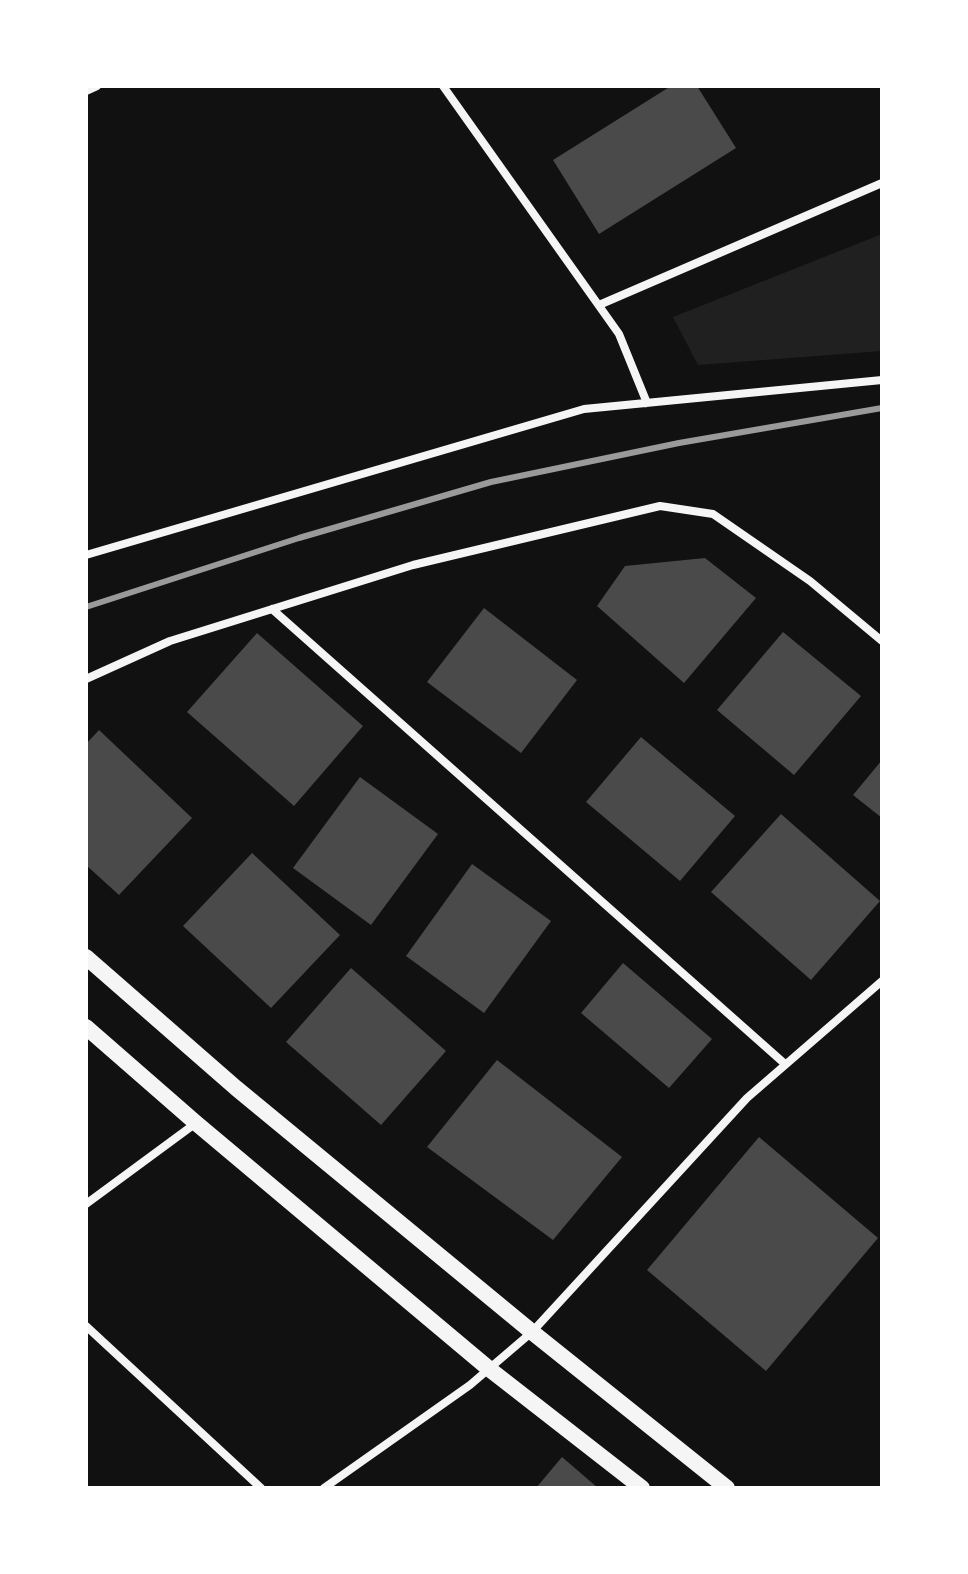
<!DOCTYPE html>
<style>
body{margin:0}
#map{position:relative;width:968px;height:1574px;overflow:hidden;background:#111;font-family:"PT Serif",serif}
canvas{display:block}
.frame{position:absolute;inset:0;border:88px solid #fff;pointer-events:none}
</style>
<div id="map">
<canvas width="968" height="1574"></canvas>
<div class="frame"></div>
</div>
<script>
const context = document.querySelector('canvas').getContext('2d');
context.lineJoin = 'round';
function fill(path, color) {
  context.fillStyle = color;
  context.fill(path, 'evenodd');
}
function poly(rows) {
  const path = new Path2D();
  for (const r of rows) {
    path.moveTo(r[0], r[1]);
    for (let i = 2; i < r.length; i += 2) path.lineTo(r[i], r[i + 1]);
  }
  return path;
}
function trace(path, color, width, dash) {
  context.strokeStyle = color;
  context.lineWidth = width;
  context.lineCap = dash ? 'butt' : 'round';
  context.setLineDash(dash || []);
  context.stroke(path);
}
fill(poly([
 [882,234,882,351,698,365,673,317]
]), '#202020');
fill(poly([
 [671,86,697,86,736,148,599,234,553,160],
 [705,558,756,598,684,683,597,606,625,566],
 [484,608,577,680,521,753,427,682],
 [783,632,861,696,794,775,717,710],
 [257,633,363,726,294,806,187,712],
 [99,730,192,818,119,895,86,865,86,744],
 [641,737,735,816,680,881,586,802],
 [882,760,882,818,853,795],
 [360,777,438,834,371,925,293,868],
 [781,814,880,901,811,980,711,892],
 [252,853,340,935,271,1008,183,926],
 [472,864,551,921,484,1013,406,956],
 [623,963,712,1039,669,1088,581,1013],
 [351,968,446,1051,381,1125,286,1042],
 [497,1060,622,1157,553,1240,427,1147],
 [759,1137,878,1238,766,1371,647,1270],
 [562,1457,598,1488,536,1488]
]), '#4a4a4a');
trace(poly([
 [443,86,619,334,647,403],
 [86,91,97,86],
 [599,305,882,183],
 [86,555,584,409,882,380],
 [272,609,785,1064],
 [86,679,170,641,413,565,660,506,713,514,810,581,882,641],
 [86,1204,196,1123],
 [86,1326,261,1488],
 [324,1488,470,1385,532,1332,747,1098,882,981]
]), '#f5f5f5', 8);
trace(poly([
 [86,957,236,1088,532,1332,727,1488],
 [86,1027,196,1123,488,1368,642,1488]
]), '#f5f5f5', 16);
trace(poly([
 [86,607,299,538,491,482,679,443,882,408]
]), '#9a9a9a', 6);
</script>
